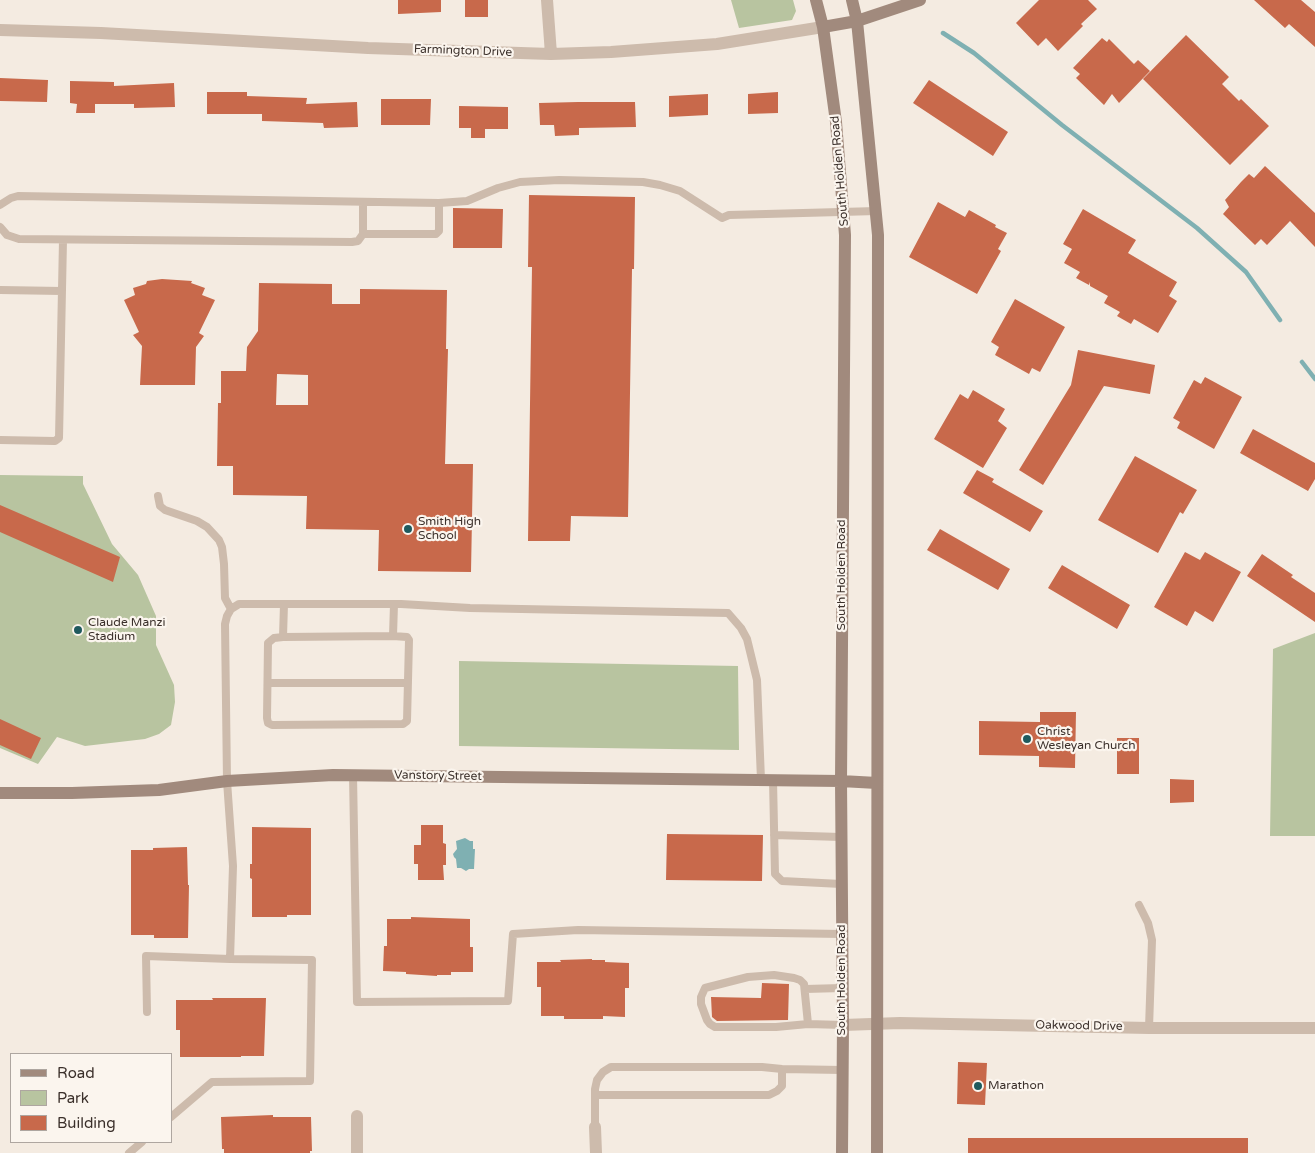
<!DOCTYPE html>
<style>
body{margin:0}
#map{position:relative;width:1315px;height:1153px;overflow:hidden;background:#f4ebe1;font-family:"Varela Round",sans-serif}
canvas{display:block}
.legend{position:absolute;left:10px;top:1053px;width:162px;height:90px;box-sizing:border-box;background:#fbf5ee;border:1px solid #aea6a0;margin:0;padding:6px 9px;list-style:none;font-size:15px;color:#3b302b}
.legend li{display:flex;align-items:center;gap:10px;height:25px}
.legend b{width:25px;border:1px solid #aea6a0}
</style>
<div id="map">
<canvas width="1315" height="1153"></canvas>
<ul class="legend">
<li><b style="height:6px;background:#a18a7d"></b>Road</li>
<li><b style="height:14px;background:#b8c4a0"></b>Park</li>
<li><b style="height:14px;background:#c8694b"></b>Building</li>
</ul>
</div>
<script>
const context = document.querySelector('canvas').getContext('2d');
context.lineJoin = 'round';
function fill(path, color) {
  context.fillStyle = color;
  context.fill(path, 'evenodd');
}
function poly(rows) {
  const path = new Path2D();
  for (const r of rows) {
    path.moveTo(r[0], r[1]);
    for (let i = 2; i < r.length; i += 2) path.lineTo(r[i], r[i + 1]);
  }
  return path;
}
function trace(path, color, width, dash) {
  context.strokeStyle = color;
  context.lineWidth = width;
  context.lineCap = dash ? 'butt' : 'round';
  context.setLineDash(dash || []);
  context.stroke(path);
}
function drawText(font, color, halo, rows, align = 'center') {
  context.font = font + ' "Varela Round",sans-serif';
  context.lineWidth = 4.5;
  context.setLineDash([]);
  context.textBaseline = 'middle';
  context.strokeStyle = halo;
  context.fillStyle = color;
  for (const [text, x, y, turn = 0] of rows) {
    context.save();
    context.translate(x, y);
    context.rotate((+turn || 0) * Math.PI / 180);
    context.textAlign = isNaN(turn) ? turn : align;
    if (halo) context.strokeText(text, 0, 0);
    context.fillText(text, 0, 0);
    context.restore();
  }
}
fill(poly([
 [731,0,793,0,796,11,792,20,739,28],
 [0,475,83,476,83,484,112,544,138,575,156,616,156,645,174,685,175,702,171,725,159,734,145,739,85,746,57,737,38,764,0,748],
 [1315,633,1315,836,1270,836,1273,649],
 [459,661,738,666,739,750,459,746]
]), '#b8c4a0');
fill(poly([
 [465,838,470,841,473,841,473,849,475,849,474,869,469,869,466,871,461,868,457,868,456,859,454,857,453,854,457,849,456,841]
]), '#7fb0b2');
trace(poly([
 [943,33,974,53,1062,125,1197,228,1246,272,1280,320],
 [1302,362,1315,379]
]), '#7fb0b2', 4.5);
fill(poly([
 [398,0,441,0,441,12,398,14],
 [465,0,488,0,488,17,465,17],
 [1039,0,1088,0,1097,9,1081,24,1083,26,1058,51,1046,38,1038,46,1016,23],
 [1254,0,1301,0,1315,12,1315,47,1289,24,1285,28],
 [1186,35,1229,77,1222,84,1239,101,1241,99,1269,126,1230,165,1143,79],
 [1102,38,1107,42,1109,39,1134,64,1138,60,1150,71,1119,103,1112,94,1104,105,1076,78,1080,74,1073,68],
 [0,78,48,80,47,102,0,101],
 [929,80,1008,132,993,156,913,103],
 [70,81,114,82,114,86,174,83,175,107,134,108,134,104,95,104,95,113,76,113,77,104,70,103],
 [207,92,247,92,247,96,307,98,306,104,357,102,358,127,324,128,323,123,262,121,262,114,207,114],
 [778,92,778,113,748,114,748,94],
 [708,94,708,115,669,117,669,96],
 [381,99,431,99,430,125,381,125],
 [578,102,635,102,636,127,579,128,579,135,555,136,554,125,540,125,539,103],
 [459,106,508,107,508,129,485,129,485,138,471,138,471,128,459,128],
 [1265,166,1315,213,1315,247,1290,221,1267,245,1261,239,1255,245,1223,214,1229,207,1225,200,1241,182,1249,174,1254,178],
 [529,195,635,197,634,269,632,269,628,517,571,516,570,541,528,541,532,267,528,267],
 [938,202,965,217,969,210,996,225,995,227,1007,233,998,249,1001,251,977,294,909,257],
 [453,208,503,209,502,248,453,248],
 [1083,209,1136,240,1128,253,1177,282,1169,296,1177,301,1158,333,1134,319,1131,324,1117,316,1120,312,1104,303,1108,296,1090,286,1090,282,1089,285,1076,278,1080,272,1064,263,1072,249,1063,244],
 [162,279,192,281,191,283,205,288,202,295,215,300,199,333,204,336,196,347,195,385,140,385,142,346,133,335,139,332,124,300,135,295,133,288,146,284,147,281],
 [259,283,332,284,332,304,360,304,360,289,447,290,446,349,448,349,445,464,473,464,471,572,378,571,379,530,306,529,307,496,233,495,233,466,217,466,218,403,221,403,221,371,246,371,247,347,258,331],
 [277,374,308,375,308,405,276,405],
 [1015,299,1065,327,1040,372,1032,368,1029,374,995,355,999,347,991,342],
 [1078,350,1155,365,1150,394,1104,386,1043,485,1019,470,1071,385],
 [1205,377,1242,397,1214,449,1177,428,1180,422,1173,418,1194,380,1201,384],
 [973,390,1005,409,998,421,1007,428,983,468,934,439,960,394,968,399],
 [1253,429,1315,463,1315,479,1308,491,1240,453],
 [1135,456,1197,490,1183,514,1180,512,1158,553,1098,520],
 [977,470,994,479,992,482,1043,511,1030,532,963,493],
 [0,505,120,557,113,582,0,532],
 [940,529,1010,569,998,590,927,550],
 [1185,552,1200,560,1205,552,1241,572,1213,622,1195,611,1187,626,1154,607],
 [1262,554,1293,575,1291,577,1315,593,1315,622,1247,576],
 [1062,565,1130,605,1117,629,1048,588],
 [1040,712,1076,712,1075,768,1039,767,1039,756,979,755,979,721,1040,722],
 [0,719,41,738,31,759,0,745],
 [1117,738,1139,738,1139,774,1117,774],
 [1170,779,1194,780,1194,802,1170,803],
 [421,825,443,825,443,843,446,844,446,865,443,865,444,880,418,880,418,864,414,864,414,845,421,845],
 [252,827,311,828,311,915,287,915,287,917,252,917,252,879,250,878,250,864,252,864],
 [667,834,763,835,762,881,666,880],
 [187,847,188,885,189,885,188,938,154,938,154,935,131,935,131,850,153,850,153,848],
 [411,917,470,919,470,947,473,947,473,972,451,972,451,975,437,975,437,976,406,974,406,972,383,971,384,946,387,946,387,919,411,919],
 [592,959,592,960,605,960,605,962,629,963,629,988,625,988,625,1017,603,1016,603,1019,564,1019,564,1016,541,1016,541,987,537,987,537,962,561,962,560,960],
 [762,983,789,984,788,1020,717,1021,712,1017,711,997,761,998],
 [212,998,266,998,264,1056,241,1056,241,1057,180,1057,180,1030,176,1030,176,1000,213,1000],
 [958,1062,987,1063,985,1105,957,1104],
 [273,1115,273,1117,311,1117,312,1151,310,1151,310,1153,224,1153,224,1149,222,1149,221,1117],
 [968,1138,1248,1138,1248,1153,968,1153]
]), '#c8694b');
trace(poly([
 [0,205,11,198,18,196,439,203,467,201,498,188,520,182,559,180,643,182,660,185,680,191,722,218,729,215,877,211],
 [0,227,7,235,19,239,352,242,358,241,363,234,363,202],
 [363,234,436,234,439,231,439,203],
 [0,290,62,291],
 [0,440,55,441,59,438,63,240],
 [158,496,160,506,165,510,197,521,207,527,219,540,222,547,224,564,225,598,231,609],
 [284,604,283,637,274,638,268,643,267,718,268,723,272,725,403,724,407,721,409,640,407,637,393,636,394,604],
 [283,637,393,636],
 [268,683,408,683],
 [353,775,357,1002,508,1001,513,934,578,930,842,934],
 [773,780,775,874,782,881,841,884],
 [774,835,841,837],
 [1139,905,1148,923,1152,940,1149,1028],
 [805,989,842,988],
 [147,1012,146,956,230,959,233,866,227,781,225,624,227,616,231,609,239,604,401,604,470,608,728,613,741,628,747,639,757,680,761,780],
 [808,1024,776,1027,715,1027,710,1024,707,1020,701,1004,701,997,705,988,748,977,774,975,794,978,800,980,804,984,808,1024,843,1025],
 [595,1095,769,1095,777,1091,782,1086,782,1069],
 [171,1117,212,1082,310,1081,312,960,230,959],
 [595,1127,595,1089,597,1080,603,1072,611,1067,762,1067,782,1069,842,1070],
 [129,1153,142,1142]
]), '#cdbbac', 8);
trace(poly([
 [547,0,551,54],
 [0,30,101,33,368,48,551,54,611,52,717,44,823,27],
 [843,1025,900,1023,1149,1028,1315,1028],
 [357,1116,357,1153],
 [595,1127,596,1153]
]), '#cdbbac', 12);
trace(poly([
 [816,0,823,27,836,122,845,235,841,781,843,1025,842,1153],
 [852,0,857,21,878,235,877,1153],
 [823,27,857,21,920,0],
 [0,793,72,793,159,790,227,781,333,775,841,781,877,783]
]), '#a18a7d', 12);
for (const [x, y, r, color] of [
 [408,529,5,"#1f5a5e"],
 [78,630,5,"#1f5a5e"],
 [1027,739,5,"#1f5a5e"],
 [978,1086,5,"#1f5a5e"]
]) {
  const dot = new Path2D();
  dot.arc(x, y, r, 0, 2 * Math.PI);
  context.fillStyle = color;
  context.fill(dot);
  trace(dot, '#fbf5ee', 2);
}
drawText('12px', '#3b302b', '#fbf5ee', [
 ["Farmington Drive",463,51,2],
 ["South Holden Road",840,171,-95],
 ["South Holden Road",842,575,-90],
 ["Vanstory Street",438,776,1],
 ["South Holden Road",842,980,-90],
 ["Oakwood Drive",1079,1026,1]
]);
drawText('12px', '#3b302b', '#fbf5ee', [
 ["Smith High",418,522],
 ["School",418,536],
 ["Claude Manzi",88,623],
 ["Stadium",88,637],
 ["Christ",1037,732],
 ["Wesleyan Church",1037,746],
 ["Marathon",988,1086]
], 'left');
</script>
